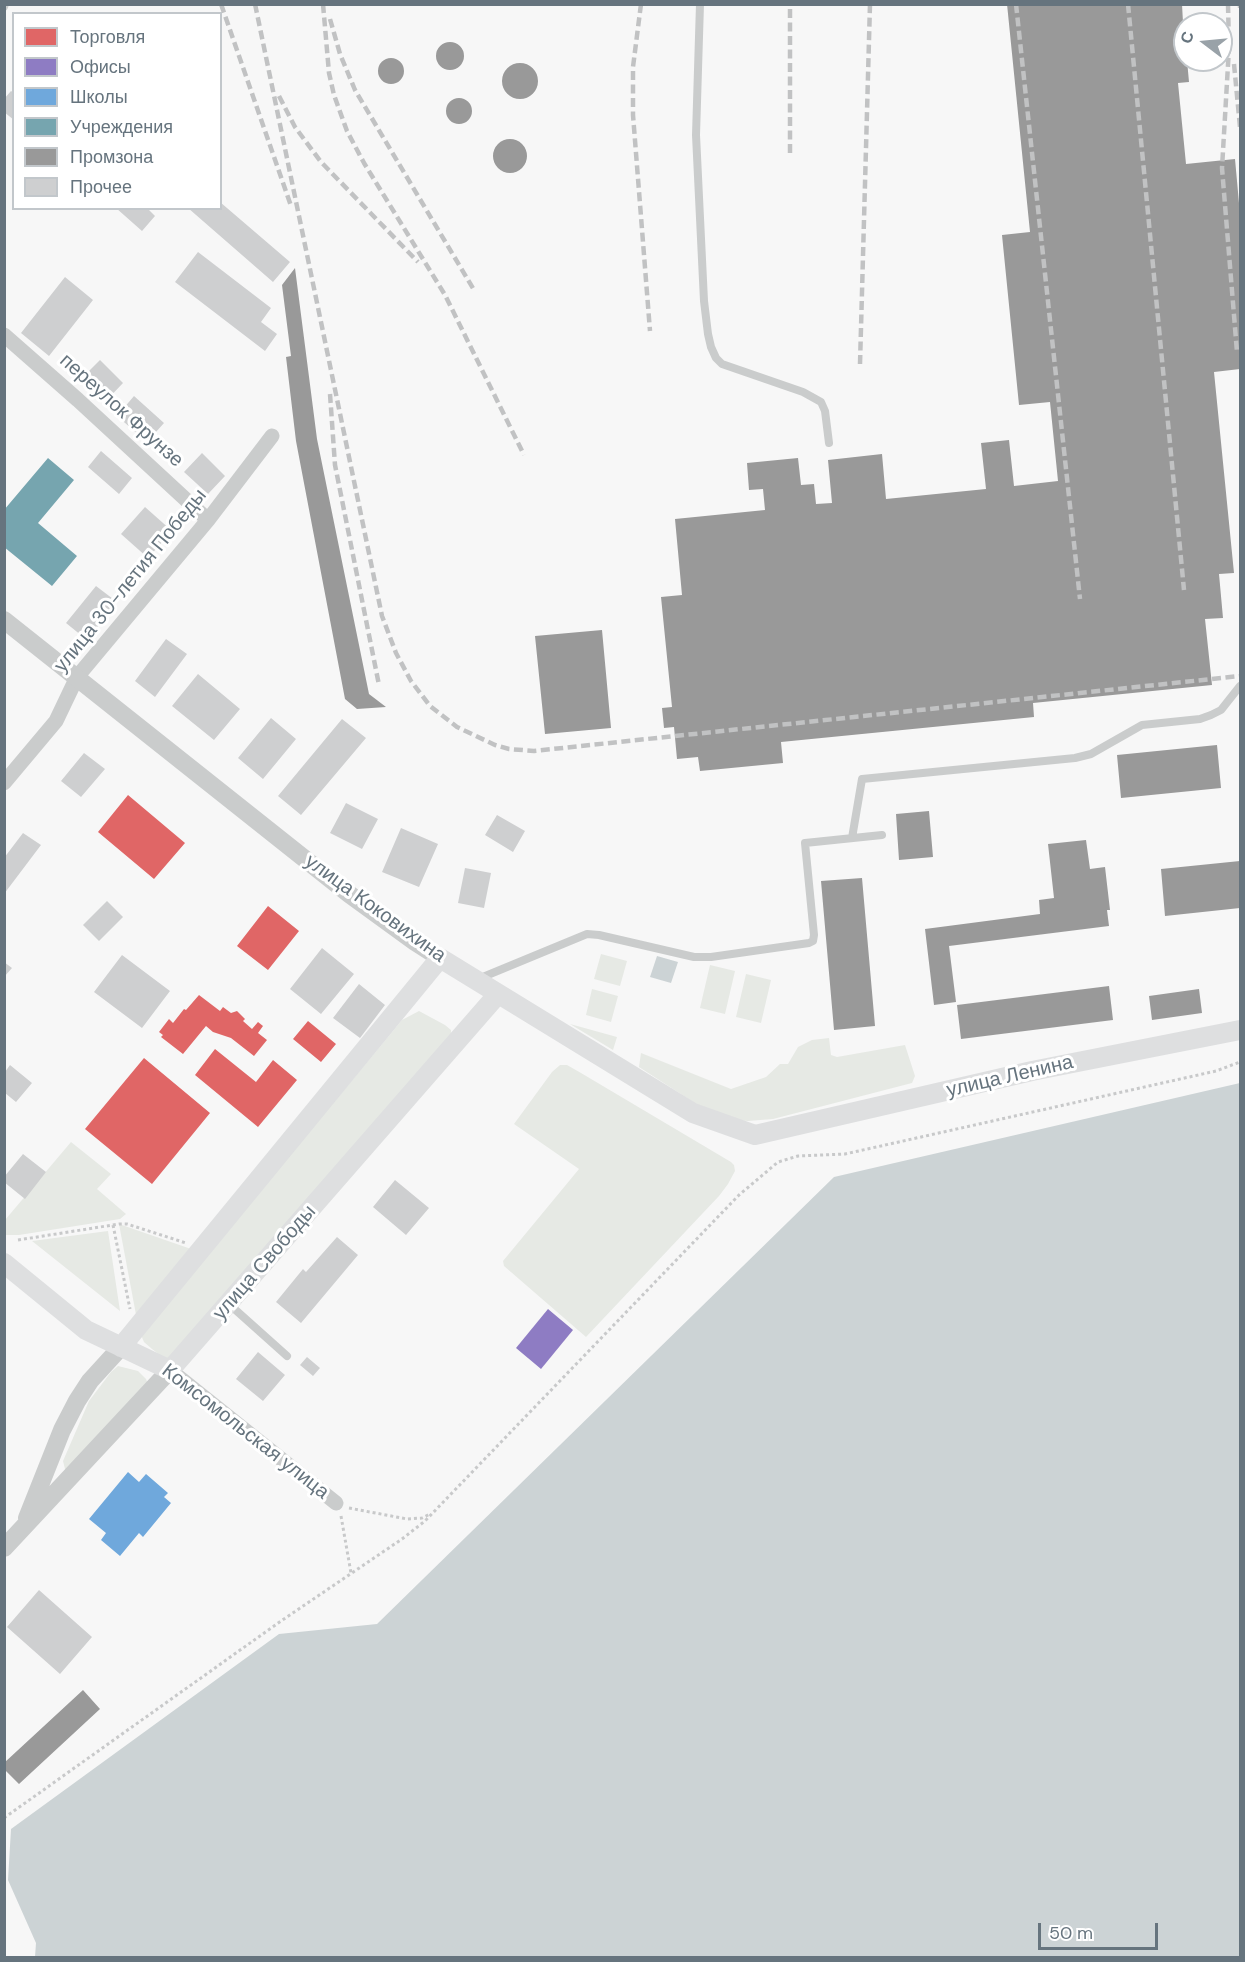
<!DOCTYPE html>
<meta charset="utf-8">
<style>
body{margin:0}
#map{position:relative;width:1245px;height:1962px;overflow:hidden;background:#f7f7f7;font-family:"DM Sans",sans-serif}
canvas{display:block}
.frame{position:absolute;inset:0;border:6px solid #66747e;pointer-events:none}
.legend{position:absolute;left:12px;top:12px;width:210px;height:198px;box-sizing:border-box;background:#fff;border:2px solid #c2c7cb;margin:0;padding:8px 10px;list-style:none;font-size:18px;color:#66747e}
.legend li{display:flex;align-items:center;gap:12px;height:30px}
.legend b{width:30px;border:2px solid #c2c7cb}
.north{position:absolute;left:1173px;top:12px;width:60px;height:60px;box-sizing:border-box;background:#fff;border:2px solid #c2c7cb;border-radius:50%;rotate:286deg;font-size:16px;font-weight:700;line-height:24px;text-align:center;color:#66747e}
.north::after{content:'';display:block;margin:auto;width:21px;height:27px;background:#99a2a8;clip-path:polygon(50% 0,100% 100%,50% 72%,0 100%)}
.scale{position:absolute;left:1038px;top:1923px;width:120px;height:27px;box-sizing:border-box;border:3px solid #66747e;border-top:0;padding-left:8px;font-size:18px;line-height:21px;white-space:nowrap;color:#66747e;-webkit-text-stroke:4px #fff;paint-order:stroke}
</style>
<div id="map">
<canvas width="1245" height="1962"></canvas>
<div class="frame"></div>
<ul class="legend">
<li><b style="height:16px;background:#e06666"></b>Торговля</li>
<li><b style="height:16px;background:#8e7cc3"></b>Офисы</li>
<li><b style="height:16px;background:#6fa8dc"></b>Школы</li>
<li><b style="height:16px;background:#76a5af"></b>Учреждения</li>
<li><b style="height:16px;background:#999"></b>Промзона</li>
<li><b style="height:16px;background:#cecfd0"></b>Прочее</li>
</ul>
<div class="north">С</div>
<div class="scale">50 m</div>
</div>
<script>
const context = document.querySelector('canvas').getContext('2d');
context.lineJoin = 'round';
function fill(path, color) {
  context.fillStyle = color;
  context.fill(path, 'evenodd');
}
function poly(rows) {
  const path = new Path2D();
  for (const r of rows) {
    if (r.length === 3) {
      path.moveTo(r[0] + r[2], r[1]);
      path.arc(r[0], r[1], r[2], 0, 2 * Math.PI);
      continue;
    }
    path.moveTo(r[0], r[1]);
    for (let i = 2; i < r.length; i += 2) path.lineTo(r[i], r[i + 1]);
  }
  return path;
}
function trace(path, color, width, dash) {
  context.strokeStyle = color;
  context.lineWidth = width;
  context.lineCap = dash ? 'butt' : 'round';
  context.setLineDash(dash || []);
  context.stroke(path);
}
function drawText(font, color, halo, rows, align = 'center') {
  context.font = font + ' "DM Sans",sans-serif';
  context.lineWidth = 6;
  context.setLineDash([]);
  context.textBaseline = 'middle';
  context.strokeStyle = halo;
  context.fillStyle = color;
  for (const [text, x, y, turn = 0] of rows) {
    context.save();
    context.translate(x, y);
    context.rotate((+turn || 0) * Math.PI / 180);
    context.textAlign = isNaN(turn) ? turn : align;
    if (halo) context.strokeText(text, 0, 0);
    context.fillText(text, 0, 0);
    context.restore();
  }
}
fill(poly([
 [601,954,627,961,620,986,594,979],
 [710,965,735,971,725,1014,700,1008],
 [746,974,771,980,761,1023,736,1017],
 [592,989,618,996,611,1022,586,1015],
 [419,1011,445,1025,451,1030,451,1035,172,1361,165,1359,152,1349,144,1342,141,1335,402,1020],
 [570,1024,617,1037,613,1050],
 [829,1038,831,1055,837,1057,905,1045,915,1076,912,1083,773,1119,748,1121,732,1120,707,1111,639,1067,641,1053,731,1089,766,1077,780,1064,788,1064,798,1047,812,1040],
 [560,1065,567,1065,581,1073,731,1162,734,1165,735,1171,728,1184,719,1196,586,1337,504,1266,503,1261,579,1169,514,1124,552,1072],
 [71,1142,111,1174,97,1189,126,1214,120,1219,19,1235,5,1235,5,1220],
 [119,1224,194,1250,137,1320],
 [108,1231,120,1311,32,1241],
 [118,1366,138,1371,146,1379,148,1384,69,1469,65,1469,63,1461,89,1401,111,1372]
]), '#e6e9e4');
fill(poly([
 [657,956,678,962,671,983,650,977],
 [1240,1083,1240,1957,35,1957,36,1943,8,1880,11,1829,279,1634,377,1624,834,1177]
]), '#ccd3d5');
fill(poly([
 [128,795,185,843,154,879,98,832],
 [268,906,299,931,268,970,237,946],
 [199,995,220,1011,223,1007,231,1013,237,1011,245,1019,243,1021,252,1029,258,1022,263,1026,258,1033,267,1040,254,1056,231,1038,213,1032,206,1026,183,1054,161,1037,163,1035,159,1032,169,1019,173,1023,184,1009,186,1010],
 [308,1021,336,1044,321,1062,293,1039],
 [215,1049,256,1082,273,1060,297,1080,258,1127,195,1075],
 [144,1058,210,1113,152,1184,85,1129]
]), '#e06666');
fill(poly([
 [548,1309,573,1330,541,1369,516,1348]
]), '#8e7cc3');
fill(poly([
 [128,1472,139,1482,146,1474,168,1493,164,1497,171,1503,143,1537,139,1533,120,1556,101,1540,106,1533,89,1519]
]), '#6fa8dc');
fill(poly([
 [48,458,74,480,38,523,77,556,52,586,4,547,4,510]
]), '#76a5af');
fill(poly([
 [1007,4,1182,4,1185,60,1187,60,1189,82,1178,83,1186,164,1235,159,1240,214,1240,369,1214,372,1234,573,1219,574,1223,618,1205,619,1212,685,1033,703,1034,717,781,742,783,763,700,771,698,757,677,759,674,727,664,728,662,708,672,707,661,597,682,595,675,519,765,510,763,489,749,490,747,463,798,458,801,485,814,484,816,504,832,503,828,460,882,454,886,499,986,489,981,443,1009,440,1014,486,1058,481,1050,402,1019,405,1002,235,1030,232],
 [450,56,14],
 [391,71,13],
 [520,81,18],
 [459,111,13],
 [510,156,17],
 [295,268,317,439,369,694,386,707,357,709,345,699,296,441,286,357,291,356,282,285],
 [602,630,611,728,545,734,535,636],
 [1217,745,1221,788,1121,798,1117,755],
 [929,811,933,857,899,860,896,814],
 [1086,840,1090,869,1105,867,1110,910,1107,910,1109,926,949,946,956,1002,934,1005,925,929,1040,914,1039,900,1054,898,1048,844],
 [1240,861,1240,908,1165,916,1161,869],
 [862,878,875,1026,834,1030,821,881],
 [1109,986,1113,1020,961,1039,957,1005],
 [1199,989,1202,1013,1152,1020,1149,996],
 [83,1690,100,1709,19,1784,4,1769,4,1763]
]), '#999');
fill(poly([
 [11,91,14,93,14,120,4,112,4,99],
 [220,202,290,262,273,282,188,208,220,208],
 [116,208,147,208,155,216,142,231],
 [198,252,271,308,261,322,277,334,265,351,175,282],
 [65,277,93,300,49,356,21,333],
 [100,360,123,383,104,403,80,380],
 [134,396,164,423,147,442,117,416],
 [101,451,132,478,119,494,88,467],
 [202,453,225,476,208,494,184,472],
 [145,507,172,531,148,558,121,534],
 [96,586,117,602,87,640,66,623],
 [166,639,187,654,155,697,135,681],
 [198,674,240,709,214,740,172,706],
 [271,718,296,739,263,779,238,758],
 [342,719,366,738,301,815,278,796],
 [84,753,105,769,81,797,61,781],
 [346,803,378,819,362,849,330,833],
 [497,815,525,831,513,852,485,835],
 [401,828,438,844,419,887,382,872],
 [23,833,41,845,4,894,4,858],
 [465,868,491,873,484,908,458,903],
 [107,901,123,917,99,941,83,925],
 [322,948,354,974,321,1014,290,989],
 [122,955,170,991,142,1028,94,992],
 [4,962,12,968,4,977],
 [359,984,385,1005,360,1038,333,1018],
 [10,1065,32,1083,16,1102,5,1093,5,1072],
 [23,1154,46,1172,25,1199,4,1182,4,1177],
 [395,1180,429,1208,406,1235,373,1207],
 [337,1237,358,1255,301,1323,276,1302,303,1269,306,1272],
 [258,1352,285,1375,263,1401,236,1379],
 [307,1357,320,1368,313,1376,300,1365],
 [39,1590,92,1637,60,1674,7,1627]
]), '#cecfd0');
trace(poly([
 [113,1225,130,1309],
 [18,1240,119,1224,127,1224,186,1243],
 [349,1508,407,1519,422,1518,430,1514],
 [341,1516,351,1573],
 [4,1818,281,1621,402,1539,425,1521,739,1195,778,1162,798,1156,845,1154,1216,1071,1240,1062]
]), '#c8c9ca', 3, [3, 3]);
trace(poly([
 [700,4,696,135,704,301,708,334,711,347,716,358,722,364,803,392,821,402,825,411,829,443],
 [4,7,5,4],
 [852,838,862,779,1075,758,1091,754,1142,725,1200,719,1211,715,1221,710,1240,686],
 [478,979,587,934,599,935,694,957,711,957,809,943,813,941,814,935,805,843,882,835],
 [230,1305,287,1356]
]), '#cacccc', 8);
trace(poly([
 [4,335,78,400,208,520],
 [4,783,56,721,77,677,208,520,272,436],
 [170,1370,336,1503]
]), '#cacccc', 15);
trace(poly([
 [4,620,349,894,415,942,440,958],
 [27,1518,62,1430,77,1401,90,1381,121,1347],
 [4,1548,170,1370]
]), '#cacccc', 18);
trace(poly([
 [4,1263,86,1330,170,1370,498,994],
 [121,1347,440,958,693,1113,755,1135,1032,1071,1240,1030]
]), '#dedfe0', 20);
trace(poly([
 [221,4,291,206],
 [255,4,382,616,396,653,411,681,430,706,457,727,495,745,509,749,534,751,1240,676],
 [323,4,329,73,334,95,347,131,364,163,445,295,524,455],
 [641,4,633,67,633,115,650,331],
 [1016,4,1080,599],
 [1128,4,1184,590],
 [1228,4,1229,48,1222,168,1237,352],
 [1240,4,1240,8],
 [330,19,340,54,355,90,474,290],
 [1234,64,1240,127],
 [279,96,295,127,321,162,418,262],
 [790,153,790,4],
 [860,364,870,4],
 [330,394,335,465,379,685]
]), '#c1c2c3', 4.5, [9, 4.5]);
drawText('20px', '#66747e', '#fff', [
 ["переулок Фрунзе",121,411,42],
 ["улица 30-летия Победы",131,581,-51],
 ["улица Коковихина",375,909,36],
 ["улица Ленина",1010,1077,-13],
 ["улица Свободы",265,1263,-49],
 ["Комсомольская улица",245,1432,38]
]);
</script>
